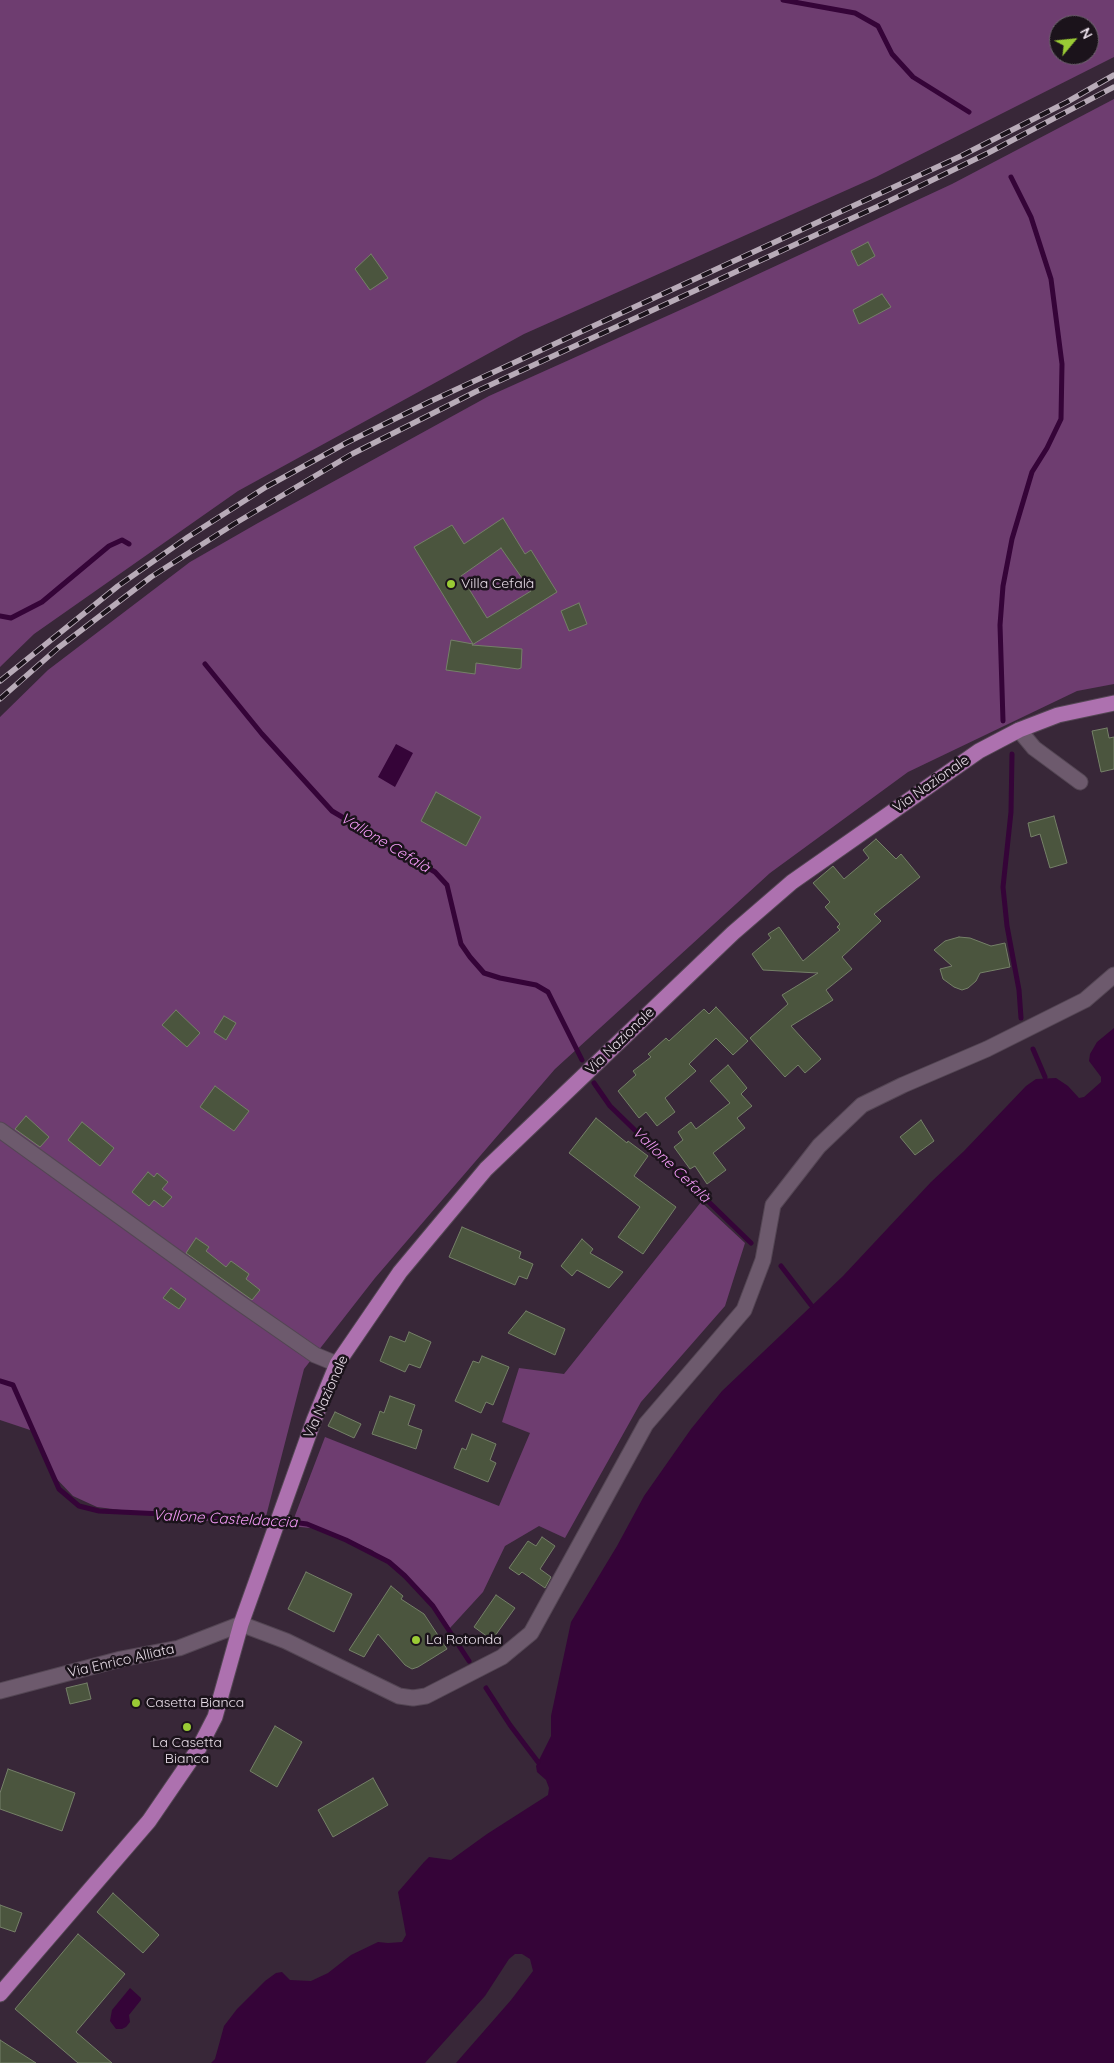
<!DOCTYPE html>
<meta charset="utf-8">
<style>
body{margin:0}
#map{position:relative;width:1114px;height:2063px;overflow:hidden;background:#382738;font-family:Quicksand,sans-serif}
canvas{display:block}
.north{position:absolute;left:1049px;top:15px;width:50px;height:50px;box-sizing:border-box;background:#1b131b;border:1px solid #6d646d;border-radius:50%;rotate:62deg;font-size:14px;font-weight:700;line-height:20px;text-align:center;color:#e9dee9}
.north::after{content:'';display:block;margin:auto;width:18px;height:22px;background:#9acb35;clip-path:polygon(50% 0,100% 100%,50% 72%,0 100%)}
</style>
<div id="map">
<canvas width="1114" height="2063"></canvas>
<div class="north">N</div>
</div>
<script>
const context = document.querySelector('canvas').getContext('2d');
context.lineJoin = 'round';
function fill(path, color) {
  context.fillStyle = color;
  context.fill(path, 'evenodd');
}
function poly(rows) {
  const path = new Path2D();
  for (const r of rows) {
    path.moveTo(r[0], r[1]);
    for (let i = 2; i < r.length; i += 2) path.lineTo(r[i], r[i + 1]);
  }
  return path;
}
function trace(path, color, width, dash) {
  context.strokeStyle = color;
  context.lineWidth = width;
  context.lineCap = dash ? 'butt' : 'round';
  context.setLineDash(dash || []);
  context.stroke(path);
}
function drawText(font, color, halo, rows, align = 'center') {
  context.font = font + ' Quicksand,sans-serif';
  context.lineWidth = 5;
  context.setLineDash([]);
  context.textBaseline = 'middle';
  context.strokeStyle = halo;
  context.fillStyle = color;
  for (const [text, x, y, turn = 0] of rows) {
    context.save();
    context.translate(x, y);
    context.rotate((+turn || 0) * Math.PI / 180);
    context.textAlign = isNaN(turn) ? turn : align;
    if (halo) context.strokeText(text, 0, 0);
    context.fillText(text, 0, 0);
    context.restore();
  }
}
fill(poly([
 [0,0,1114,0,1114,57,876,177,524,334,238,491,34,634,0,667],
 [1059,25,1089,25,1089,55,1059,55],
 [1114,99,1114,684,1077,691,908,772,770,873,555,1069,375,1278,304,1369,263,1528,97,1507,73,1496,52,1474,36,1432,0,1420,0,717,48,670,190,562,258,523,489,396,698,302,952,184],
 [701,1202,745,1243,725,1306,641,1402,565,1538,539,1526,505,1546,483,1592,450,1628,429,1598,372,1550,320,1529,291,1526,325,1437,499,1506,530,1433,502,1422,519,1368,564,1374]
]), '#6e3d70');
fill(poly([
 [396,744,413,753,395,787,378,777],
 [1114,1028,1114,2063,456,2063,511,2000,533,1971,530,1959,522,1954,515,1954,509,1959,485,1996,425,2063,211,2063,215,2059,224,2026,237,2009,265,1981,276,1973,282,1972,290,1980,311,1981,328,1973,351,1955,378,1942,388,1943,402,1942,406,1935,398,1892,424,1862,429,1857,451,1860,487,1834,548,1795,549,1788,546,1780,537,1772,536,1766,551,1736,551,1716,571,1622,617,1546,644,1496,691,1429,722,1391,843,1276,931,1182,964,1151,1026,1086,1036,1079,1056,1078,1068,1086,1079,1098,1084,1097,1101,1082,1101,1077,1089,1061,1090,1054,1097,1042],
 [130,1988,141,1998,141,2000,129,2015,130,2022,126,2027,122,2029,116,2029,110,2021,112,2010]
]), '#350438');
trace(poly([
 [783,0,855,13,878,26,892,54,913,77,969,112],
 [0,616,11,618,42,602,109,546,122,540,129,544],
 [205,664,262,734,332,811,435,872,447,885,461,944,470,957,484,973,500,978,536,985,548,992,582,1060],
 [1003,721,1000,625,1003,586,1012,539,1032,472,1047,448,1061,419,1062,364,1051,279,1031,217,1011,177],
 [1012,754,1011,812,1003,887,1007,926,1019,990,1021,1018],
 [1033,1049,1045,1077],
 [594,1083,610,1106,751,1243],
 [781,1266,811,1305],
 [0,1381,13,1385,59,1489,79,1506,99,1511,269,1519,307,1524,346,1540,389,1562,405,1576,433,1606,469,1661],
 [486,1688,510,1725,538,1762]
]), '#350438', 5);
const building = poly([
 [868,242,875,256,858,266,851,251,868,242],
 [371,254,388,278,370,290,355,269,371,254],
 [882,294,891,307,859,324,853,310,882,294],
 [503,518,525,554,531,550,557,592,472,645,522,649,521,668,518,669,476,663,475,674,446,670,451,640,473,644,414,547,452,525,464,544,503,518],
 [501,548,531,591,487,618,461,576,501,548],
 [579,603,587,624,569,631,561,611,579,603],
 [1107,728,1109,738,1114,737,1114,769,1101,772,1092,731,1107,728],
 [436,792,481,817,466,846,421,821,436,792],
 [1054,816,1067,863,1050,868,1040,834,1031,837,1028,823,1054,816],
 [876,839,896,859,901,854,920,877,874,914,881,921,842,957,852,969,826,990,833,1000,791,1026,821,1059,805,1073,798,1065,785,1077,750,1038,788,1004,782,995,818,973,763,970,752,954,771,938,768,934,779,927,803,961,840,930,837,927,840,924,825,907,830,902,813,883,833,866,844,879,869,858,863,850,876,839],
 [959,937,970,938,991,946,1005,943,1010,967,980,973,976,981,968,988,962,990,954,987,943,979,940,969,952,966,934,950,945,941,959,937],
 [716,1007,748,1041,733,1055,716,1038,689,1064,696,1071,665,1098,675,1112,657,1126,646,1112,639,1118,618,1091,636,1075,633,1071,651,1057,648,1054,666,1038,669,1041,704,1009,709,1014,716,1007],
 [176,1010,200,1033,187,1047,162,1025,176,1010],
 [224,1016,236,1023,226,1040,214,1032,224,1016],
 [728,1065,747,1088,741,1094,752,1106,737,1118,745,1128,713,1153,726,1170,707,1184,695,1166,690,1169,674,1147,683,1140,678,1132,691,1122,696,1129,730,1103,710,1081,728,1065],
 [215,1086,249,1111,234,1131,200,1107,215,1086],
 [26,1116,49,1137,40,1147,15,1129,26,1116],
 [596,1118,627,1143,628,1141,648,1156,634,1176,676,1207,643,1254,618,1237,640,1207,569,1153,596,1118],
 [921,1120,934,1141,915,1155,900,1137,921,1120],
 [82,1122,114,1148,100,1166,68,1140,82,1122],
 [148,1172,154,1177,157,1173,168,1182,162,1189,172,1197,163,1207,154,1200,149,1206,132,1192,148,1172],
 [462,1227,521,1252,519,1258,533,1264,527,1279,519,1276,515,1285,449,1257,462,1227],
 [196,1238,209,1247,206,1251,226,1267,231,1261,249,1274,246,1279,260,1290,252,1300,186,1253,196,1238],
 [582,1239,593,1249,590,1253,623,1272,609,1288,577,1270,572,1276,561,1266,582,1239],
 [171,1288,186,1299,179,1309,163,1298,171,1288],
 [526,1311,565,1329,555,1355,508,1333,526,1311],
 [409,1332,431,1342,420,1368,409,1364,405,1372,380,1361,390,1336,405,1342,409,1332],
 [482,1356,509,1367,493,1405,486,1402,481,1413,455,1401,473,1361,479,1363,482,1356],
 [390,1396,415,1405,408,1425,422,1430,416,1449,372,1434,380,1411,384,1413,390,1396],
 [335,1412,361,1424,354,1438,328,1426,335,1412],
 [472,1434,496,1444,490,1460,496,1463,488,1482,454,1468,462,1448,466,1450,472,1434],
 [542,1537,555,1546,540,1569,551,1577,545,1588,522,1572,519,1575,509,1568,528,1541,536,1546,542,1537],
 [306,1572,352,1594,334,1632,288,1609,306,1572],
 [391,1586,403,1596,401,1599,424,1614,447,1649,418,1667,412,1669,405,1665,378,1634,364,1657,349,1650,391,1586],
 [496,1595,515,1608,492,1640,474,1627,496,1595],
 [87,1683,91,1699,70,1704,66,1688,87,1683],
 [275,1726,302,1742,277,1787,250,1771,275,1726],
 [8,1769,75,1793,62,1831,0,1809,0,1793,8,1769],
 [373,1778,388,1805,333,1837,318,1810,373,1778],
 [113,1893,159,1935,143,1953,97,1912,113,1893],
 [0,1905,22,1913,15,1932,0,1927,0,1905],
 [78,1934,125,1974,76,2032,112,2063,78,2063,15,2009,78,1934],
 [0,2040,36,2063,0,2063,0,2040]
]);
fill(building, '#4b553e');
trace(building, '#758068', 1);
const minor = poly([
 [1019,730,1034,748,1080,782],
 [0,1130,230,1296,315,1355,337,1364],
 [0,1691,121,1659,179,1648,241,1624,286,1641,399,1696,413,1698,426,1696,502,1657,531,1633,646,1424,744,1310,763,1260,773,1205,819,1146,862,1105,903,1085,987,1049,1085,1000,1114,975]
]);
const major = poly([
 [0,1994,149,1821,199,1748,215,1717,241,1624,314,1420,337,1364,400,1272,486,1169,733,933,792,882,979,751,1019,730,1058,715,1114,703]
]);
trace(minor, '#544654', 17);
trace(major, '#544654', 17);
trace(minor, '#6d5a6d', 15);
trace(major, '#ad71af', 15);
const rail = poly([
 [0,681,118,586,188,537,266,487,346,443,429,402,961,156,1067,102,1114,75],
 [0,699,58,648,151,577,234,524,352,454,475,392,883,204,988,153,1114,87]
]);
trace(rail, '#b8abb8', 5.5);
trace(rail, '#1b131b', 4, [11]);
for (const [x, y, r, color] of [
 [451,584,5,"#9acb35"],
 [416,1640,5,"#9acb35"],
 [136,1703,5,"#9acb35"],
 [187,1727,5,"#9acb35"]
]) {
  const dot = new Path2D();
  dot.arc(x, y, r, 0, 2 * Math.PI);
  context.fillStyle = color;
  context.fill(dot);
  trace(dot, '#1b131b', 2);
}
drawText('14px', '#e9dee9', '#1b131b', [
 ["Villa Cefalà",461,584],
 ["La Rotonda",426,1640],
 ["Casetta Bianca",146,1703],
 ["La Casetta",187,1743,"center"],
 ["Bianca",187,1759,"center"]
], 'left');
drawText('14px', '#e9dee9', '#1b131b', [
 ["Via Nazionale",931,784,-35],
 ["Via Nazionale",620,1041,-44],
 ["Via Nazionale",326,1397,-66],
 ["Via Enrico Alliata",121,1661,-13]
]);
drawText('italic 15px', '#f39af6', '#1b131b', [
 ["Vallone Cefalà",385,843,31],
 ["Vallone Cefalà",671,1165,44],
 ["Vallone Casteldaccia",225,1519,3]
]);
</script>
